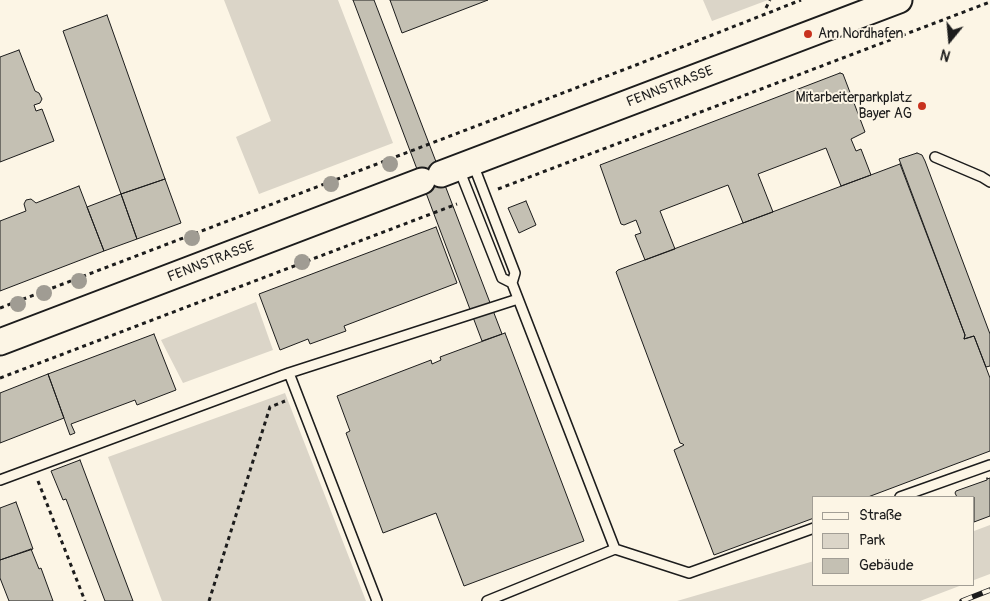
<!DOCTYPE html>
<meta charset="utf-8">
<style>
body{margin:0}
#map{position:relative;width:990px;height:601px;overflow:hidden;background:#fcf5e5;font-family:Pangolin,sans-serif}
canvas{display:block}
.legend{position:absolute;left:812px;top:496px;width:162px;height:90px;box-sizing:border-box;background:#fcf5e5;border:1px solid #a29e95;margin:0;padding:6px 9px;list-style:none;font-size:15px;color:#1c1c1c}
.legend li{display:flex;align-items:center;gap:10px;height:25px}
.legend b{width:25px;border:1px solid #a29e95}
.north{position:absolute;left:925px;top:15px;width:50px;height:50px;-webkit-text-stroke:4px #fcf5e5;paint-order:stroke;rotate:197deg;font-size:14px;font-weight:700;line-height:20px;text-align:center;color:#1c1c1c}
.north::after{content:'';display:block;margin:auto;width:18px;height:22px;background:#1c1c1c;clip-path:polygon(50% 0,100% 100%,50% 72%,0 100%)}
</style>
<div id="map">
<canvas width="990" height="601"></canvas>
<ul class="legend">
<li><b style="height:6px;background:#fcf5e5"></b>Straße</li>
<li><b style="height:14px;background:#dbd5c8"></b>Park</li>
<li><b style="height:14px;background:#c4c0b3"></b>Gebäude</li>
</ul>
<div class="north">N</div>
</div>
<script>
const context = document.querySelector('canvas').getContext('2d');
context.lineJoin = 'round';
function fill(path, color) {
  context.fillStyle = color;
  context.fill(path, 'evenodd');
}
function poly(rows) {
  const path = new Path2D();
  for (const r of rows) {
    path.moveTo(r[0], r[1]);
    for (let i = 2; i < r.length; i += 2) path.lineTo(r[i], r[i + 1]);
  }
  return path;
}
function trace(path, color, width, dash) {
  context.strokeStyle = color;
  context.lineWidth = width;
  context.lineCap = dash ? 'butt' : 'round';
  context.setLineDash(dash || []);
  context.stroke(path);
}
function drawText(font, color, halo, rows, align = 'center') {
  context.font = font + ' Pangolin,sans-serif';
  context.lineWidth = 4;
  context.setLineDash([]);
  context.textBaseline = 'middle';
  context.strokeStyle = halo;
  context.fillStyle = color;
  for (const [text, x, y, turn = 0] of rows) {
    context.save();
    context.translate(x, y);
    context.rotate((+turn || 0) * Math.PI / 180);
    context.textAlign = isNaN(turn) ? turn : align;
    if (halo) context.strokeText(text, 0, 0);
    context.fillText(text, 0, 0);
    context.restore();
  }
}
fill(poly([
 [224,0,338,0,393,143,259,194,236,137,271,121],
 [703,0,768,0,712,21],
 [256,302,273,350,183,383,161,340],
 [285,393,366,601,162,601,108,457],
 [990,525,990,574,974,580,974,531],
 [814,561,814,585,962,585,920,601,677,601]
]), '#dbd5c8');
const building = poly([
 [353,0,374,0,502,334,482,341,353,0],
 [390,0,488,0,402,33,390,0],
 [107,15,165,179,121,194,63,31,107,15],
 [19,50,35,91,39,93,42,99,40,103,34,105,36,111,42,109,54,141,0,162,0,57,19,50],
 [840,73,843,74,865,132,851,139,856,151,861,149,871,175,841,186,826,148,758,174,773,212,743,223,728,185,660,211,675,249,645,260,635,235,641,233,636,220,624,225,621,224,600,165,840,73],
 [917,153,922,155,925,161,990,334,990,366,986,367,974,336,964,339,965,335,899,159,917,153],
 [900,164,965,335,964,339,974,336,990,378,990,451,868,497,814,497,814,518,714,555,674,450,684,445,683,444,680,443,616,272,618,270,900,164],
 [165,179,181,223,137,239,121,194,165,179],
 [79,186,104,251,0,291,0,221,26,211,24,204,26,200,31,199,36,203,79,186],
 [121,194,137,239,104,251,87,207,121,194],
 [526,201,536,225,519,233,508,208,526,201],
 [436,227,457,283,344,326,346,331,310,344,308,339,280,350,259,294,436,227],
 [505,333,584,541,464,586,436,513,383,533,346,433,350,431,337,396,431,360,432,364,441,360,440,357,505,333],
 [154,334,176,390,137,405,135,400,71,424,75,433,70,435,48,374,154,334],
 [48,374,64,418,0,443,0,393,48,374],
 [80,460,133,601,105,601,66,499,63,500,51,471,80,460],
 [987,478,987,479,990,478,990,516,974,522,974,497,957,497,955,493,956,491,987,480,987,478],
 [16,502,33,549,0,560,0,508,16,502],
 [31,549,39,569,41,568,53,601,9,601,0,578,0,560,31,549]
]);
fill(building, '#c4c0b3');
trace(building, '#1c1c1c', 1);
const service = poly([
 [935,157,982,177,990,182],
 [473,164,515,273,512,283],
 [459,169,502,278,512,283,615,549,487,601],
 [289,373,518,299],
 [0,480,289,373,377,601],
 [900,497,990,465],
 [615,549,689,573,814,528]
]);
const secondary = poly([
 [441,174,899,0],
 [0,342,422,181]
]);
trace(service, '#1c1c1c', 12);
trace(secondary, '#1c1c1c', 29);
trace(poly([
 [766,8,770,0],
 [498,189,990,2],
 [0,308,636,65,801,0],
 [0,378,457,204],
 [38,481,85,601],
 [209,601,270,407,285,401]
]), '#1c1c1c', 3, [4, 4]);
trace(service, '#fcf5e5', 9);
trace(secondary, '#fcf5e5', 25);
const rail = poly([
 [962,601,990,590]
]);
trace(rail, '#1c1c1c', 5.5);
trace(rail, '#fcf5e5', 4, [11]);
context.fillStyle = '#a09c93';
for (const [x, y] of [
 [390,164],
 [331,184],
 [192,238],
 [302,262],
 [79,281],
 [44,293],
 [18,304]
]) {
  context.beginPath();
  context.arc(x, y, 8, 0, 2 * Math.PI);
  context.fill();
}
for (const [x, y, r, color] of [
 [808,34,5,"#c8321e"],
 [922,106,5,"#c8321e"]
]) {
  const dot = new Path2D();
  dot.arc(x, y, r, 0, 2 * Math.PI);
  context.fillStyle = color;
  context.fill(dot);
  trace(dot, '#fcf5e5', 2);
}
drawText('14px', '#1c1c1c', '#fcf5e5', [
 ["Am Nordhafen",818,34],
 ["Mitarbeiterparkplatz",912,98,"right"],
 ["Bayer AG",912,114,"right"]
], 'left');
drawText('14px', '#1c1c1c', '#fcf5e5', [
 ["FENNSTRASSE",670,87,-21],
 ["FENNSTRASSE",211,262,-21]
]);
</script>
